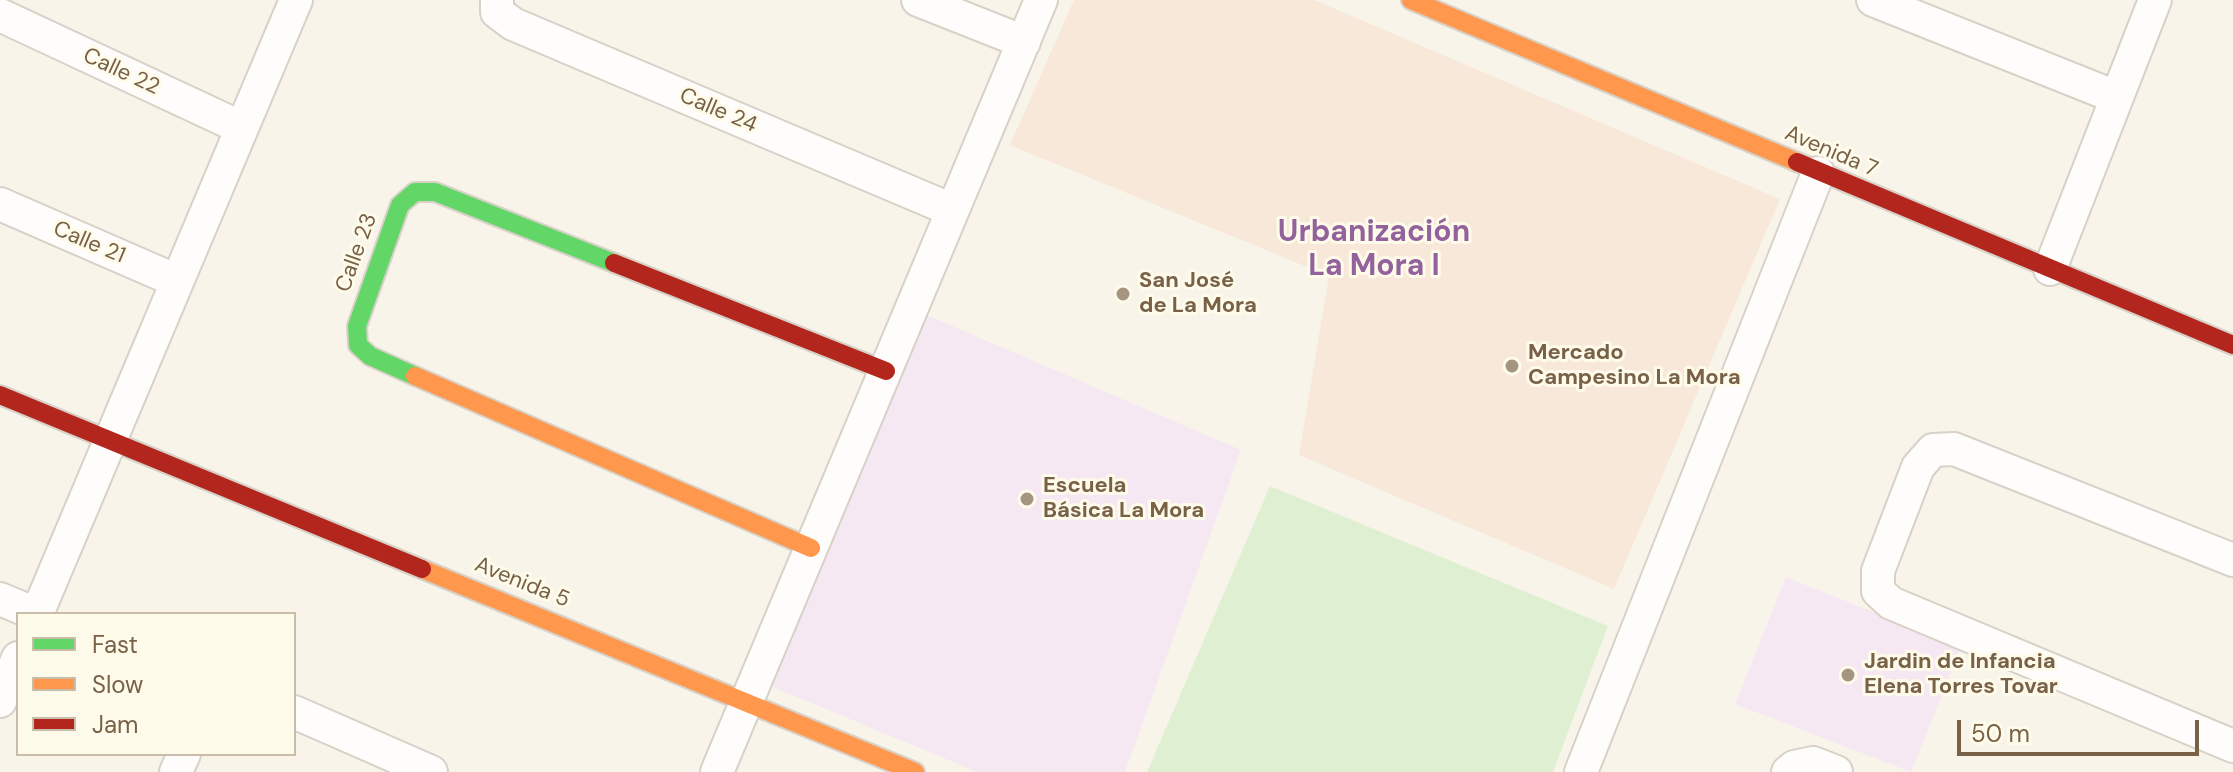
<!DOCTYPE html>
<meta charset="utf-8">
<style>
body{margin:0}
#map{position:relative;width:2233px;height:772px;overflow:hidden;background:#f8f4e9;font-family:"DM Sans",sans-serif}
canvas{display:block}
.legend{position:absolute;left:16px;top:612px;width:280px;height:144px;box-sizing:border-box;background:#fffbeb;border:2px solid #c9bda9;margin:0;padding:10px 14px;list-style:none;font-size:24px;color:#786147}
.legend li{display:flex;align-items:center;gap:16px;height:40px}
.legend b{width:40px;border:2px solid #c9bda9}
.scale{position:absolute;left:1957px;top:720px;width:242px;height:36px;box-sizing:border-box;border:4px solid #786147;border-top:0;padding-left:10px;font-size:24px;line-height:28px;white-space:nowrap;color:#786147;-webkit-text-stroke:6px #fffbeb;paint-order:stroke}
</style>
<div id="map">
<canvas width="2233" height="772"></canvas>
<ul class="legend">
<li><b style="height:10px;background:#63d668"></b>Fast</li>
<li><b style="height:10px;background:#ff974d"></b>Slow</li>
<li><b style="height:10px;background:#b3261e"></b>Jam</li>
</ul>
<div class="scale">50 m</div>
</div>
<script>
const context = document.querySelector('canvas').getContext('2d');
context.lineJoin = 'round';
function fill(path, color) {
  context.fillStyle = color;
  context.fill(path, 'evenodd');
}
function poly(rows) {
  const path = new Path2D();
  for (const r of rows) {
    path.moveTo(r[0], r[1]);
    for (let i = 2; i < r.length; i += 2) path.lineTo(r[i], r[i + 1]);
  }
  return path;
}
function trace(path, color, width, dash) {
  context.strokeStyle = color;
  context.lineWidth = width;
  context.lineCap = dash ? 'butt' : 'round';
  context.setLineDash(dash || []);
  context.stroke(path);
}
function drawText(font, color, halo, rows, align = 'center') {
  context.font = font + ' "DM Sans",sans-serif';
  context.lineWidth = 6;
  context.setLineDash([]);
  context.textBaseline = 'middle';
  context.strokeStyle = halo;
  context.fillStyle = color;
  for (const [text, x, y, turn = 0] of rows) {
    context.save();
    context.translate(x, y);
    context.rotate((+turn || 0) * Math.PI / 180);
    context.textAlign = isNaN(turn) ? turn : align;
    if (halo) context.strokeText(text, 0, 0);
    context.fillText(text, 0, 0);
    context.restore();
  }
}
fill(poly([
 [1074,0,1314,0,1780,199,1614,589,1299,455,1329,276,1010,145]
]), '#f7e8d9');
fill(poly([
 [924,314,1241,450,1125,772,977,772,773,687,811,548],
 [1786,577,1961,647,1911,772,1735,704]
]), '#f6e8f2');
fill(poly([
 [1270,486,1608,626,1553,772,1147,772]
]), '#dff0d2');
const street = poly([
 [497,0,497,12,513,24,952,210],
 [918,0,1024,42],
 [1873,0,2116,97],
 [0,15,242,128],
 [0,204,177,281],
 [2050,269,2155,0],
 [2233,560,1954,449,1933,450,1918,467,1878,571,1878,591,1891,603,2233,746],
 [0,599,36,614],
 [37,614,296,0],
 [0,701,18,658],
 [294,712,431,772],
 [176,772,184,754],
 [717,772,1041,0],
 [1581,772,1818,173],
 [1788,772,1794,767,1813,763,1836,772]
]);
const fast = poly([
 [415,376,370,356,358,345,357,326,400,205,415,192,435,192,614,263]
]);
const slow = poly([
 [1411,0,1797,162],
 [415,376,811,548],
 [422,569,915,772]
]);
const jam = poly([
 [1797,162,2233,345],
 [614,263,886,371],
 [0,395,422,569]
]);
trace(street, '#d7d1c8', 36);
trace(fast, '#d7d1c7', 22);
trace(slow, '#d7d1c7', 22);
trace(jam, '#d7d1c7', 22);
trace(street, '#fefdfc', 32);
trace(fast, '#63d668', 18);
trace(slow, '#ff974d', 18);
trace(jam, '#b3261e', 18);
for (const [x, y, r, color] of [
 [1123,294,8,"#a59480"],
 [1512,366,8,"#a59480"],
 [1027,499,8,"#a59480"],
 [1848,675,8,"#a59480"]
]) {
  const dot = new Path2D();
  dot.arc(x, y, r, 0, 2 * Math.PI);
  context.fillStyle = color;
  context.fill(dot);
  trace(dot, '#fffbeb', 3);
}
drawText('22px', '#786147', '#fffbeb', [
 ["Calle 22",121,72,25],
 ["Calle 24",718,111,23],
 ["Avenida 7",1831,152,23],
 ["Calle 21",89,243,23],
 ["Calle 23",357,253,-70],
 ["Avenida 5",522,583,22]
]);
drawText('bold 22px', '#786147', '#fffbeb', [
 ["San José",1139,281],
 ["de La Mora",1139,306],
 ["Mercado",1528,353],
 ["Campesino La Mora",1528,378],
 ["Escuela",1043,486],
 ["Básica La Mora",1043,511],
 ["Jardin de Infancia",1864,662],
 ["Elena Torres Tovar",1864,687]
], 'left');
drawText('bold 30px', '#93629c', '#fffbeb', [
 ["Urbanización",1374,233],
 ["La Mora I",1374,267]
]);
</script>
